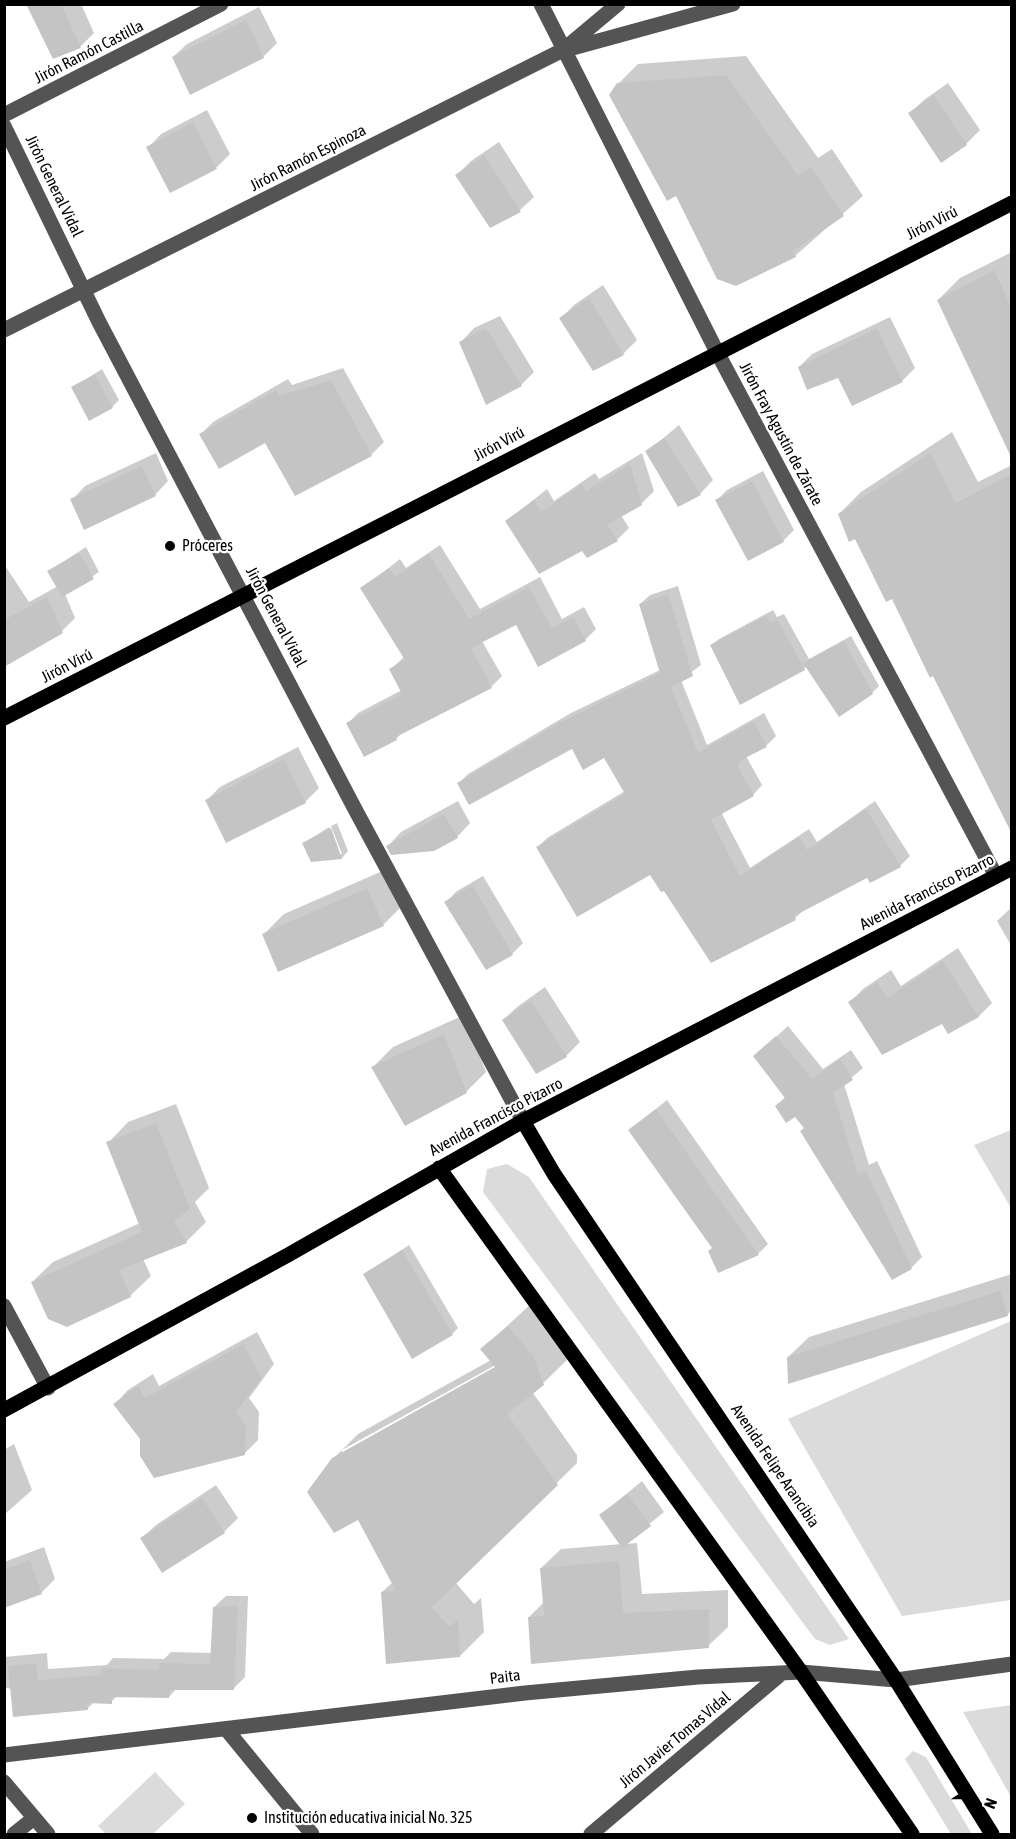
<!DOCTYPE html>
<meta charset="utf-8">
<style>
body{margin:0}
#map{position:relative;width:1016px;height:1839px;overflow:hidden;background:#fff;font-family:"Asap Condensed",sans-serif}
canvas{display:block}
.frame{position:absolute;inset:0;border:6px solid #000;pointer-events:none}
.north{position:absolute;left:944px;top:1767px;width:60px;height:60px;-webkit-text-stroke:4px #fff;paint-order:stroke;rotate:111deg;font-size:16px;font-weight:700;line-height:24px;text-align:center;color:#000}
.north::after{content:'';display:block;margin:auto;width:21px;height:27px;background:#000;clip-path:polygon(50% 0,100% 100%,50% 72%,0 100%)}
</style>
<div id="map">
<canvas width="1016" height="1839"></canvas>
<div class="frame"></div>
<div class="north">N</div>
</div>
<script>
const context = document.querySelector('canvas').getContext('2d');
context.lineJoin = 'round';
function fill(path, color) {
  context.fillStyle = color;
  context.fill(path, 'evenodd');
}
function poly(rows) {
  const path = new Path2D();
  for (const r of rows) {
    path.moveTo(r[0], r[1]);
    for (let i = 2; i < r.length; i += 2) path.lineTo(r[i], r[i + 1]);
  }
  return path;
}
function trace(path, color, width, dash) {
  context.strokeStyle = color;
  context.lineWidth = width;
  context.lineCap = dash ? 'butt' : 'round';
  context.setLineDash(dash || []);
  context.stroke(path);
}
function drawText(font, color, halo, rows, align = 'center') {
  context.font = font + ' "Asap Condensed",sans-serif';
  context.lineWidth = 4.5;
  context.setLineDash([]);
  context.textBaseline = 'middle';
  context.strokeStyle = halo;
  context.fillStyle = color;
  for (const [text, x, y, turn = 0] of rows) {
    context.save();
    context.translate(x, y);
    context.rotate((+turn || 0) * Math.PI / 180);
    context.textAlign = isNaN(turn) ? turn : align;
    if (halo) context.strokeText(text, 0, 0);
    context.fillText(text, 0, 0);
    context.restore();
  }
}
fill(poly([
 [1011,1130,1011,1208,974,1145],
 [507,1164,529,1177,849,1639,830,1645,815,1639,483,1192,487,1169],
 [1011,1321,1011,1600,902,1616,788,1419],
 [1011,1705,1012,1705,1011,1797,963,1712],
 [913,1751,926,1757,972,1834,951,1834,905,1759],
 [155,1772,185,1804,153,1834,106,1834,98,1826]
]), '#dbdbdb');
fill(poly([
 [32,4,81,4,94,33,80,47],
 [259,7,277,43,263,57,173,57,187,44],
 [746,56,818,158,832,149,863,196,795,256,676,193,618,84,638,64],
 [948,83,980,130,966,144,942,161,910,113,924,100],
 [207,110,230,154,217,167,171,191,148,148,161,134],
 [499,142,534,197,520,210,490,226,457,175,471,161],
 [1012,252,1012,453,938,300,960,278],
 [603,285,637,340,623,354,594,369,561,318,574,305],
 [500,316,534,372,521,385,461,342,474,328],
 [890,317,915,368,902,381,799,367,812,354],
 [343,368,384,442,371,455,201,434,213,422,288,379,292,385],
 [102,369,119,400,112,407,73,388],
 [679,425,713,480,700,494,647,452],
 [952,432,978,482,1012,465,1012,794,998,801,892,597,839,514,861,492],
 [156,453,168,481,155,495,72,500,85,486],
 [642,453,654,491,641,504,621,515,629,528,617,540,583,549,507,521,547,489,554,501,595,473,599,479],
 [763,471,794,530,783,541,716,501,727,490],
 [440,545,480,609,540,577,562,619,584,607,596,629,585,640,517,623,482,641,502,676,491,687,404,731,396,739,348,723,358,713,402,690,391,669,405,656,362,589,400,559,406,568],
 [86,547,99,572,65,594,75,618,62,631,4,666,4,564,29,602,58,586,49,571],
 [678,586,701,665,681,680,707,745,764,713,776,736,767,745,746,756,762,785,753,795,721,812,750,868,809,829,817,842,875,801,910,856,901,865,871,881,867,876,805,909,795,918,664,889,651,873,538,847,547,838,625,791,605,756,573,747,459,783,468,774,571,713,660,670,640,604,650,595],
 [773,610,777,617,784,614,809,659,851,636,879,686,872,693,807,666,804,669,712,645,719,639],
 [298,747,319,788,305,802,207,800,220,787],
 [458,801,470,823,457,837,388,846,401,832],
 [337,823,348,851,342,858,312,861,304,843,329,827,339,854,342,854,331,826],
 [387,869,403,905,383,925,263,935,284,914],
 [483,876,523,943,512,954,446,902,457,891],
 [1012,907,1012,947,997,921],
 [958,948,992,1003,979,1016,949,1032,942,1022,850,1002,863,989,891,970,901,986],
 [545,987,580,1042,566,1056,537,1072,503,1020,517,1007],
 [464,1015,486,1072,466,1092,373,1067,393,1047],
 [788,1026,823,1069,851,1050,863,1068,844,1084,869,1165,877,1161,922,1257,911,1268,893,1278,806,1127,796,1115,777,1106,785,1097,755,1056],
 [667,1100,768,1244,758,1254,630,1130],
 [176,1104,209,1188,195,1202,206,1222,186,1242,143,1259,151,1276,130,1296,32,1282,53,1262,140,1223,108,1143,128,1122],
 [409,1245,458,1328,452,1334,364,1275],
 [1012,1274,1012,1310,1007,1315,788,1357,809,1337],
 [532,1303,557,1332,567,1360,533,1393,577,1455,577,1463,456,1583,474,1604,481,1598,484,1632,460,1656,382,1592,393,1582,334,1458,358,1434,491,1360,482,1349],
 [501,1362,502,1365,342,1454,342,1450],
 [257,1332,274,1364,249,1398,259,1412,258,1440,244,1454,142,1438,115,1404,128,1390,153,1374,159,1386],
 [14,1444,32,1490,4,1515,4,1450],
 [642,1481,664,1512,625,1544,637,1543,642,1594,728,1590,728,1627,708,1646,529,1617,544,1602,541,1568,561,1549,622,1544,601,1515],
 [216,1485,238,1518,224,1532,142,1538,156,1525],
 [44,1547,55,1579,42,1592,4,1606,4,1562],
 [226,1596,248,1596,245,1677,234,1688,177,1688,169,1697,118,1695,111,1702,94,1702,87,1709,4,1687,4,1657,47,1653,48,1669,107,1665,113,1658,164,1659,171,1652,212,1653,214,1607]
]), '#0003');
fill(poly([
 [26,4,61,4,81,48,53,59],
 [246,20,264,58,190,95,172,57],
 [726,75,798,176,811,167,844,216,793,251,796,257,736,286,717,279,676,196,667,201,609,95,617,83],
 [934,95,967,145,941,163,908,113],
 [193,122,217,169,170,193,146,147],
 [484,155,521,212,490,228,455,175],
 [994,270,1011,307,1011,457,937,300],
 [589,298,624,355,593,371,559,318],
 [486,328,522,386,486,405,459,342],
 [877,328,903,382,852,406,838,378,807,390,798,367],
 [95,374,113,408,89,421,71,387],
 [331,380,372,456,295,496,265,443,219,469,199,434,276,390,279,396],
 [664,438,701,495,678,507,645,451],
 [930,453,956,503,1011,474,1011,832,933,676,930,678,892,599,886,602,855,539,849,542,838,514],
 [630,464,642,505,607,525,618,541,587,558,582,551,539,574,505,521,534,500,541,512,582,484,586,491],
 [142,466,156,496,84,530,70,499],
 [752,481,784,542,748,561,715,500],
 [79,553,94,579,62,597,47,571],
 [429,554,469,619,529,587,552,628,573,617,586,641,538,667,516,625,471,648,492,688,396,737,397,740,364,757,346,723,402,694,389,669,405,660,360,588,389,568,395,577],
 [668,594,693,676,671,687,698,753,754,721,767,747,739,761,741,763,737,765,754,796,711,820,740,876,799,837,807,850,866,809,901,867,870,883,867,878,794,916,796,920,711,963,664,891,661,892,650,875,577,917,536,847,625,794,604,758,583,770,572,749,469,805,457,783,561,722,660,673,639,604],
 [47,597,63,633,4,667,4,620],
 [766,616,770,623,777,619,805,670,740,705,710,645],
 [844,641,873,694,839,717,803,663],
 [284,759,306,803,226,843,205,800],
 [444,814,458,838,434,851,391,855,386,846],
 [331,828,342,859,311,862,302,843],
 [472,885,513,955,486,970,444,902],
 [367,888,384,926,278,972,262,934],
 [943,961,979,1017,948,1034,942,1024,882,1055,848,1002,877,982,887,998],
 [531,1000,567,1057,536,1074,502,1020],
 [444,1034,467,1093,405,1126,371,1067],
 [776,1036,812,1079,840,1059,853,1080,833,1093,858,1174,866,1171,912,1269,892,1280,800,1131,804,1128,795,1117,786,1123,775,1106,785,1098,753,1056],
 [656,1109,700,1172,759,1255,718,1273,708,1251,712,1248,628,1130],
 [156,1123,190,1209,174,1221,187,1243,119,1270,131,1297,67,1327,48,1319,31,1282,142,1232,106,1142],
 [402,1250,453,1335,412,1359,363,1274],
 [1000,1291,1008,1316,788,1384,787,1357],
 [508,1326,534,1357,544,1385,507,1414,558,1485,432,1607,449,1627,458,1620,460,1657,386,1664,381,1592,396,1591,358,1520,334,1533,307,1492,332,1458,495,1367,480,1349],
 [243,1344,262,1378,236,1412,246,1426,245,1455,154,1478,140,1456,140,1439,113,1404,138,1386,145,1398],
 [627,1494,651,1526,622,1548,599,1515],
 [202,1498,225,1533,162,1573,140,1538],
 [30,1560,42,1594,4,1608,4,1569],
 [619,1561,623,1613,709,1609,709,1648,531,1664,528,1617,544,1616,540,1568],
 [238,1606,234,1690,170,1690,169,1698,112,1697,112,1704,87,1703,88,1710,13,1717,8,1666,36,1663,38,1680,101,1675,101,1668,158,1670,159,1663,210,1664,213,1607]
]), '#c4c4c4');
trace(poly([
 [541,4,717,352,996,876],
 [569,49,733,4],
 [4,115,221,4],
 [4,126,99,322,356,811,523,1121],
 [4,330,563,50,618,4],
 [4,1306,48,1388],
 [226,1729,312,1834],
 [4,1755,525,1693,698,1677,801,1672,896,1680,1012,1664],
 [4,1782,48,1834],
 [14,1834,34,1818],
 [591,1834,782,1673]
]), '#545454', 15);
trace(poly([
 [4,718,1012,203],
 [523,1121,554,1174,896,1680,992,1834],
 [439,1168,801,1672,912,1834],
 [4,1410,288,1255,523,1121,1012,868]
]), '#000', 15);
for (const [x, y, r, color] of [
 [170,546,6,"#000"],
 [252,1818,6,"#000"]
]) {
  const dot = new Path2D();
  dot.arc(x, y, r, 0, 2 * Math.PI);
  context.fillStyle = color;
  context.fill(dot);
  trace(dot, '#fff', 2);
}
drawText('16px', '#000', '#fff', [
 ["Jirón Ramón Castilla",89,52,-27],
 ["Jirón Ramón Espinoza",308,158,-27],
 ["Jirón General Vidal",54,186,64],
 ["Jirón Virú",932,223,-27],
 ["Jirón Fray Agustín de Zárate",781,434,62],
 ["Jirón Virú",499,444,-28],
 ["Jirón General Vidal",276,617,62],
 ["Jirón Virú",67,666,-27],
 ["Avenida Francisco Pizarro",927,892,-27],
 ["Avenida Francisco Pizarro",496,1117,-28],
 ["Avenida Felipe Arancibia",775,1466,56],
 ["Paita",505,1677,-7],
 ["Jirón Javier Tomas Vidal",675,1740,-40]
]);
drawText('16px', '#000', '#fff', [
 ["Próceres",182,546],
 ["Institución educativa inicial No. 325",264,1818]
], 'left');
</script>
